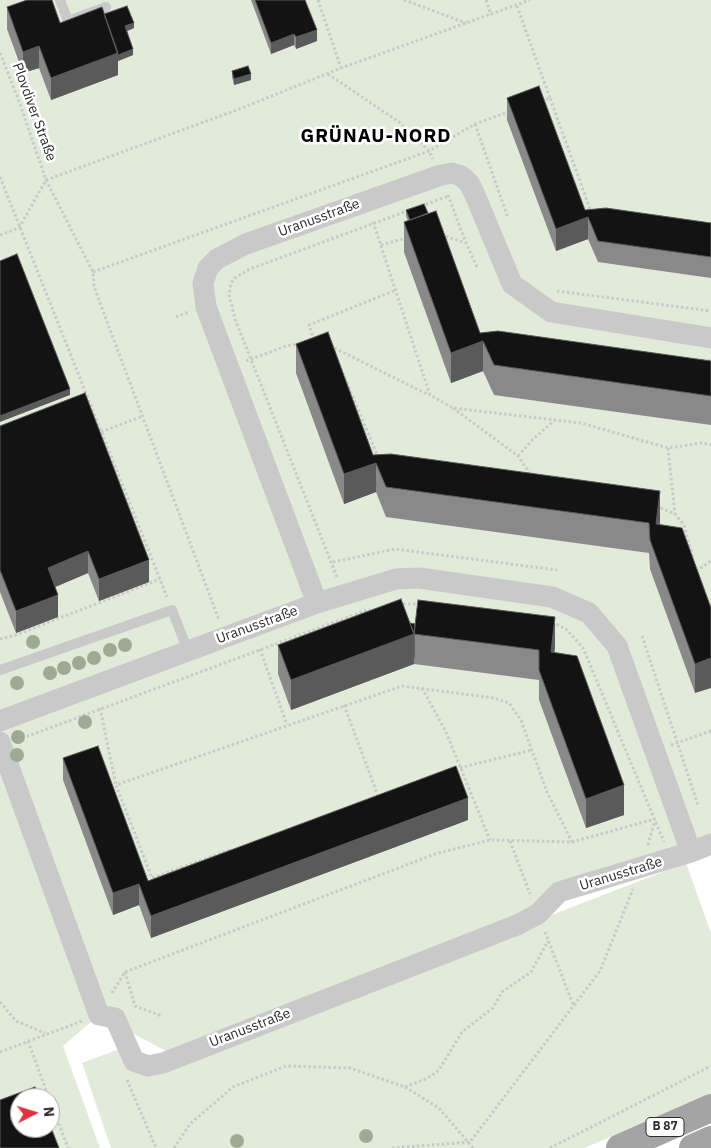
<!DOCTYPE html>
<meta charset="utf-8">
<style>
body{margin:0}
#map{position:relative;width:711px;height:1148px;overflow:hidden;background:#fff;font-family:"IBM Plex Sans",sans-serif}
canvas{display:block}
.north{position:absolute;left:10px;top:1088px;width:50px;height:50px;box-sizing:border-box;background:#fff;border:1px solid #ababab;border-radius:50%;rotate:85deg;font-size:14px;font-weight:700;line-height:20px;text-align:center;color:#2c2c2c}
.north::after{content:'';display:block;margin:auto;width:18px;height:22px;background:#df333f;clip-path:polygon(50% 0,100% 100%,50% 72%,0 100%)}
</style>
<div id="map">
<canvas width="711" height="1148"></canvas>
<div class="north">N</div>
</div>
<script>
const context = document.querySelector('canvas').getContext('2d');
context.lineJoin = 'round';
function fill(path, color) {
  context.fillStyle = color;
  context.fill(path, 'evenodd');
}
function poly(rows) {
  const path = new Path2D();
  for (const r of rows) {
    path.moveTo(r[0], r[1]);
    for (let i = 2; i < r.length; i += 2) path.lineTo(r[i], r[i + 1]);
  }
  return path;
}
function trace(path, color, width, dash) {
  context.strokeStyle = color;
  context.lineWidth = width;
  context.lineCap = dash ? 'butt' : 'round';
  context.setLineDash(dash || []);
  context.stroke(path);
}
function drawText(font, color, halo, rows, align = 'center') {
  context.font = font + ' "IBM Plex Sans",sans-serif';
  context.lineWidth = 5;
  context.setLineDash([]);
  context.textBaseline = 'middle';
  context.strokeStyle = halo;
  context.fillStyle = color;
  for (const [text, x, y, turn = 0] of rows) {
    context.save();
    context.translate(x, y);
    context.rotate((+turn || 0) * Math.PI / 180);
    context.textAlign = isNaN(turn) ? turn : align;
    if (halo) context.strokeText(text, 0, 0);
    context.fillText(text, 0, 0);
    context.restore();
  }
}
fill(poly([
 [0,0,711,0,711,844,559,892,538,914,175,1056,99,1015,63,1046,100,1148,0,1148],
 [20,1098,50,1098,50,1128,20,1128],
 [686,863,711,933,711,1095,584,1148,111,1148,82,1063,122,1048,135,1070,176,1058,513,938,544,918]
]), '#e2eada');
trace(poly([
 [318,0,341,68],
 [404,0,466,23],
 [486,0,491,15],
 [517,6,550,98],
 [0,53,20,104,46,180,93,272,94,287,219,620],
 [328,74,399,122,429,151,433,159],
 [541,101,550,98,591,212],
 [475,124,508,218],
 [0,177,167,597],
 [448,195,466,243],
 [421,206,449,196],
 [373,222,430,395,453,408,581,423,668,448,702,443,711,445],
 [19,228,46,180,242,108,341,68,530,0],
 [0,235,19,228],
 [441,235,466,243,477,267],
 [381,245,406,238],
 [93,272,429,151,475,124,511,111],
 [557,291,711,311],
 [176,317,189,312],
 [314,340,309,325,396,290],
 [330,346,429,395],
 [337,359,378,457],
 [702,360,711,361],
 [246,361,286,346,299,344],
 [453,408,518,456,531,475],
 [101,432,143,416],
 [668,448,675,514],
 [518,456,533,439,555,420],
 [656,506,675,514,684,525,693,558],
 [333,562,395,549,557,570],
 [696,571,711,561],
 [337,577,235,319,229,295,231,283,235,278,250,269,410,210],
 [707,599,711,607],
 [398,604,420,604],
 [552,622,566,629,583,648,664,842],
 [642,636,698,805],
 [0,639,16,635,160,579],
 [260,649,287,725],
 [422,688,446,732,490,840],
 [344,705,378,796],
 [100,708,116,785],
 [22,734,28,736,370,609],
 [671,745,711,731],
 [455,769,532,750],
 [510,841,530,894],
 [648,845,655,820],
 [230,850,152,878,116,785,402,686,494,698,509,703,521,720,547,792,572,842],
 [545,932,574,1007],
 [125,972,135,1006,162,1016],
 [112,993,125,972,435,854,490,840,572,842,655,819],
 [0,1002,16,1021,45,1033],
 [28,1041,49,1098],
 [0,1052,82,1021],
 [127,1080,156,1148],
 [405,1087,428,1078,439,1070,462,1032,493,1008,502,992,531,972,548,941],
 [34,1098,47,1093],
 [50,1100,68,1148],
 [174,1148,190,1124,233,1087,286,1066,350,1068,405,1087,439,1108,473,1148],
 [392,1148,470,1142,600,971,633,889],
 [550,1148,711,1066]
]), '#c9c9c9', 3, [2.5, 2.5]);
trace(poly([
 [60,0,68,21,106,7],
 [0,670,172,610,188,651]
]), '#c9c9c9', 10);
trace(poly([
 [317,603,206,307,203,283,208,268,217,259,246,244,441,175,452,173,461,176,469,183,475,195,512,284,551,312,711,338],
 [0,721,317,603,396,579,419,578,552,597,589,613,617,646,691,852,711,844],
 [0,742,99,1015,115,1018,134,1061,148,1066,163,1063,517,925,538,914,559,892,691,852]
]), '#c9c9c9', 21);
trace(poly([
 [620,1148,711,1108],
 [693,1148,711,1140]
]), '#a4a4a4', 28);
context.fillStyle = '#9eab94';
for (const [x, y] of [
 [33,642],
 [125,645],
 [110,650],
 [94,658],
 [79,663],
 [64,668],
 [50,673],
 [17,683],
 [85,722],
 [18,737],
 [17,755],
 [366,1136],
 [237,1141]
]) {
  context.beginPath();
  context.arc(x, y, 7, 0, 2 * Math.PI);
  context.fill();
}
fill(poly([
 [251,0,305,0,317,41,296,49,294,45,271,54],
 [7,7,60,23,104,14,134,28,126,31,133,55,118,61,118,75,51,100,39,68,23,73,7,29],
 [232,71,251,80,234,85,232,77],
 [507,98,585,210,711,223,711,278,598,262,588,239,556,251,507,120],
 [406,210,428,213,480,333,711,361,711,425,494,395,483,371,451,383,404,252,404,222,408,221,406,216],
 [296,344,373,455,660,521,659,525,711,608,695,693,650,569,649,553,386,517,376,492,344,504,296,373],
 [0,426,149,582,99,601,88,573,55,587,58,617,16,633,0,592],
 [410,623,555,647,554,653,624,815,586,828,539,700,539,680,414,664,291,710,278,674,278,645],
 [63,758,148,881,468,820,151,938,139,905,113,915,63,780]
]), '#898989');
fill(poly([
 [134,23,134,28,125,32,125,26],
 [317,30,317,41,296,49,296,37],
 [294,34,294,45,271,54,271,43],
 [39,46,39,68,23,73,23,52],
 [133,49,133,55,118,61,118,75,51,100,51,78,118,53],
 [251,74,251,80,234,85,234,79],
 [588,217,588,239,556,251,556,229],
 [483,341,483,371,451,383,451,353],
 [70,389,70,395,0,422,0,416],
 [376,463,376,492,344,504,344,474],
 [660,491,660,521,656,554,656,524],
 [88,551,88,573,48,590,48,568],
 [149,560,149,582,99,601,99,579],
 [58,595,58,617,16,633,16,611],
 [555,617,555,647,551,682,551,652],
 [414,634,414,664,291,710,291,680],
 [711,658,711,688,695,693,695,664],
 [624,785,624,815,586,828,586,799],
 [468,798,468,820,151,938,151,916],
 [139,884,139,905,113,915,113,893]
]), '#5a5a5a');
const building = poly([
 [27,0,52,0,60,23,102,7,118,53,51,78,39,46,23,52,7,7,27,0],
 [255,0,305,0,317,30,296,37,294,34,271,43,255,0],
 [127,6,134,23,125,26,133,49,118,55,104,14,127,6],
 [248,66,251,74,234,79,232,71,248,66],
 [539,86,585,210,606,208,711,223,711,257,598,241,588,217,556,229,507,98,539,86],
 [424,204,428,213,410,220,406,210,424,204],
 [436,211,480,333,498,331,711,361,711,396,494,365,483,341,451,353,404,222,436,211],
 [17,254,70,389,0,416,0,261,17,254],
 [328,332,373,455,391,454,660,491,656,524,682,528,711,608,711,658,695,664,650,540,649,523,386,487,376,463,344,474,296,344,328,332],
 [85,393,149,560,99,579,88,551,48,568,58,595,16,611,0,570,0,426,85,393],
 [401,599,414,634,291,680,278,645,401,599],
 [418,600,555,617,551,652,577,656,624,785,586,799,539,670,539,650,414,634,418,600],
 [410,623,415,624,414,634,414,658,414,634,410,623],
 [98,746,148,881,456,766,468,798,151,916,139,884,113,893,63,758,98,746],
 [35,1087,39,1098,20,1098,20,1128,50,1128,50,1125,59,1148,0,1148,0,1100,35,1087]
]);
fill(building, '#131313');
trace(building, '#5a5a5a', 1);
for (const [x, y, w] of [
 [665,1127,38]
]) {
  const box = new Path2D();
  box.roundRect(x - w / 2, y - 9.5, w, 19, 4);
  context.fillStyle = '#fff';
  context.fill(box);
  trace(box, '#2c2c2c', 1);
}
drawText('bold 12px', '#2c2c2c', null, [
 ["B 87",665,1127]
]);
drawText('14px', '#2c2c2c', '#fff', [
 ["Plovdiver Straße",34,112,70],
 ["Uranusstraße",319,218,-20],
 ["Uranusstraße",257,625,-20],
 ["Uranusstraße",621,874,-17],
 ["Uranusstraße",250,1028,-21]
]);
context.letterSpacing = '1px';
drawText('bold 19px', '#000', '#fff', [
 ["GRÜNAU-NORD",376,137]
]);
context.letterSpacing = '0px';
</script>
